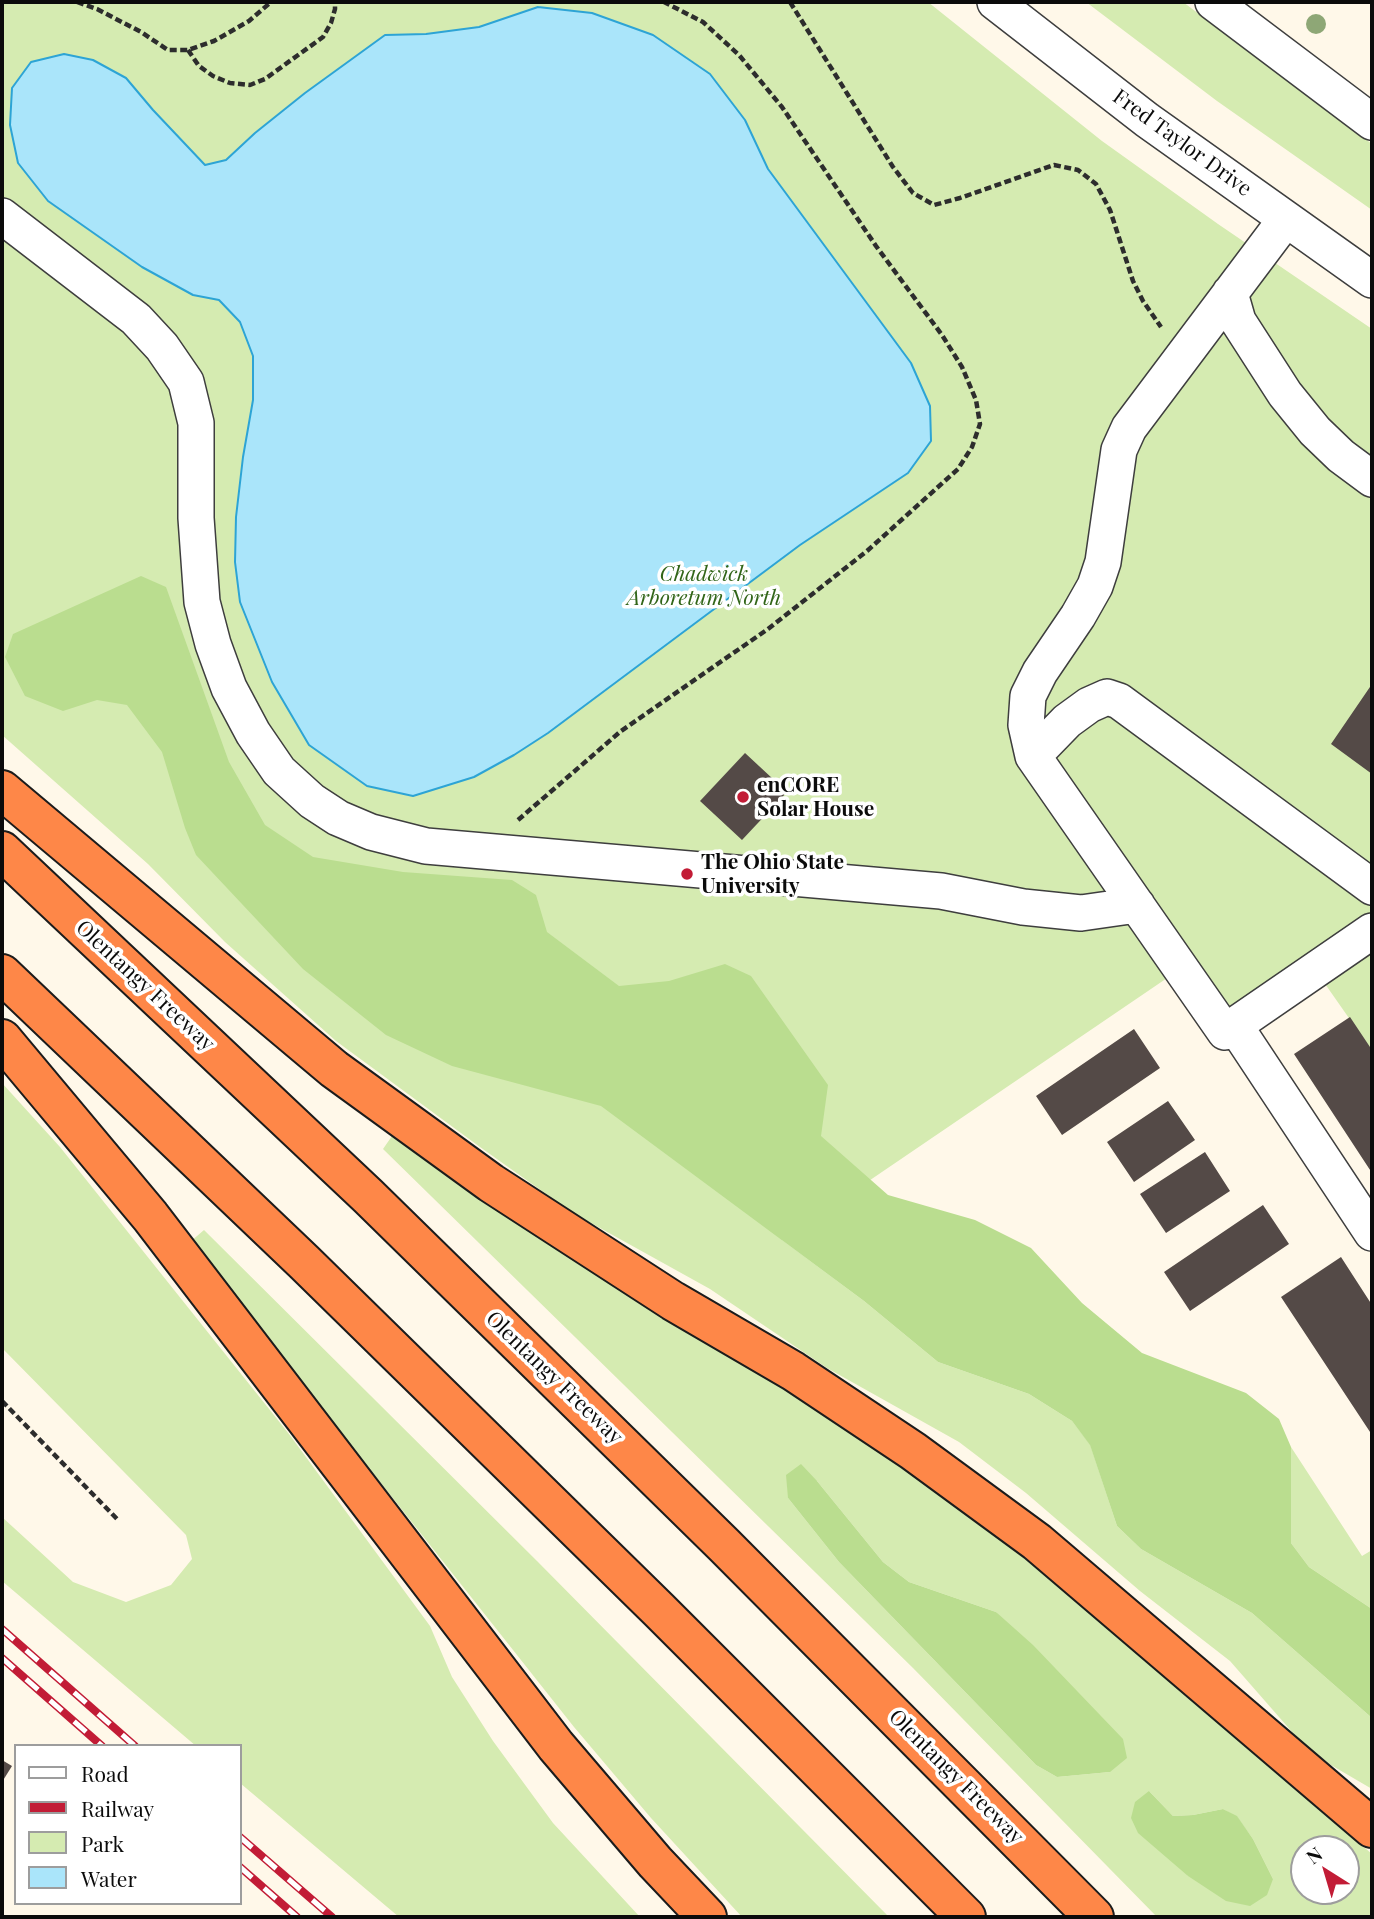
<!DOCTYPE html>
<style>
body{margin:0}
#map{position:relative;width:1374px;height:1919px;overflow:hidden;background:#fff8e9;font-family:"Playfair Display",serif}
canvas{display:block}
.frame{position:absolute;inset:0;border:4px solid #0b0b0b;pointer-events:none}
.legend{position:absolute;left:14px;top:1744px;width:228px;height:161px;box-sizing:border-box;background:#fff;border:2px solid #9d9d9d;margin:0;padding:9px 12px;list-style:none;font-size:21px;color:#0b0b0b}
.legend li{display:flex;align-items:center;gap:14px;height:35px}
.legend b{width:35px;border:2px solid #9d9d9d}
.north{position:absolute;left:1290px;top:1835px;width:70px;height:70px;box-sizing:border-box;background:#fff;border:2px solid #9d9d9d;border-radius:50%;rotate:323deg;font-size:19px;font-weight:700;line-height:28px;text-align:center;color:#0b0b0b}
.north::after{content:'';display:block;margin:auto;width:24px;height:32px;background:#c21c36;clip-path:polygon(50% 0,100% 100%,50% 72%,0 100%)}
</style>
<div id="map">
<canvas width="1374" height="1919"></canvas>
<div class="frame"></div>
<ul class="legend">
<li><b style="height:9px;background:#fff"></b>Road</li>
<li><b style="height:9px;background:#c21c36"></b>Railway</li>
<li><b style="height:19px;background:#d5ebb1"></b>Park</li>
<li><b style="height:19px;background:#aae5fa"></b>Water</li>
</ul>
<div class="north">N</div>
</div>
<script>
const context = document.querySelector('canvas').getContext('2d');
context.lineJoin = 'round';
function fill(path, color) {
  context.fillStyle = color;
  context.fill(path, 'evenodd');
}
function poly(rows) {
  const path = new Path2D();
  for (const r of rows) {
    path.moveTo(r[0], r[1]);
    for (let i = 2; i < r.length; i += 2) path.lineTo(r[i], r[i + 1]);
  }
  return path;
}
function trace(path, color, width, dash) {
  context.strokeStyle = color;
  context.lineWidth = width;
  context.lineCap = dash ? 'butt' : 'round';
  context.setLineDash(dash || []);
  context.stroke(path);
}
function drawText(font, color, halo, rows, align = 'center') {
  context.font = font + ' "Playfair Display",serif';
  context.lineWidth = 7;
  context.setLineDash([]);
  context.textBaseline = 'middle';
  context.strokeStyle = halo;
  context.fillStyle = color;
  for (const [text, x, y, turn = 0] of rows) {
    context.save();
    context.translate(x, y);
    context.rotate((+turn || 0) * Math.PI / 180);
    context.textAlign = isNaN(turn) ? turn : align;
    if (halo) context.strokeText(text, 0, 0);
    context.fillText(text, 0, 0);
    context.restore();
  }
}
fill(poly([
 [2,2,928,2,1102,141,1218,224,1372,329,1372,1051,1323,981,1225,1049,1173,974,782,1240,864,1301,938,1362,1029,1394,1072,1421,1090,1444,1117,1526,1141,1549,1252,1613,1372,1718,1372,1789,1331,1765,1300,1741,1230,1661,1140,1591,1026,1493,959,1442,827,1368,710,1289,573,1213,480,1147,336,1041,225,942,148,864,2,735],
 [1086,2,1183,2,1372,144,1372,210,1217,101],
 [2,1083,60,1147,289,1434,430,1626,452,1677,493,1741,553,1823,640,1917,399,1917,240,1783,240,1746,196,1746,2,1581,2,1517,73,1582,126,1602,171,1585,192,1559,186,1535,2,1348],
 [392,1136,454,1181,569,1256,786,1386,905,1464,1034,1564,1372,1854,1372,1917,1157,1917,913,1668,383,1149],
 [817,1481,883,1562,909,1582,996,1612,1110,1772,1057,1777,1036,1765,839,1562,788,1498],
 [1149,1791,1173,1816,1193,1815,1223,1809,1237,1817,1253,1839,1273,1879,1188,1876],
 [1304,1849,1346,1849,1346,1891,1304,1891],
 [204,1230,537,1561,889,1917,742,1917,651,1818,574,1727,190,1242],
 [1291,1447,1362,1556,1372,1550,1372,1609,1309,1567,1291,1543]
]), '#d5ebb1');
fill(poly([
 [141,576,166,587,229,762,265,825,313,857,403,872,512,880,536,895,547,932,619,986,669,981,725,964,751,976,828,1085,821,1136,888,1195,975,1220,1031,1248,1082,1303,1142,1353,1246,1393,1279,1419,1291,1447,1291,1543,1309,1567,1372,1609,1372,1718,1252,1613,1141,1549,1117,1526,1090,1445,1072,1421,1029,1394,938,1362,864,1301,601,1106,452,1066,386,1035,303,969,196,855,185,828,162,752,127,705,97,700,63,711,25,696,5,657,13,634],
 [801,1464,817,1481,883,1562,909,1582,996,1612,1033,1645,1123,1739,1127,1758,1110,1772,1057,1777,1036,1765,839,1562,788,1498,786,1475],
 [1149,1791,1173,1816,1193,1815,1223,1809,1237,1816,1253,1839,1273,1879,1267,1895,1250,1906,1226,1901,1188,1876,1138,1833,1131,1818,1135,1802]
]), '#badd8f');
const water = poly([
 [538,7,592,13,653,35,710,74,745,120,768,169,911,363,930,406,931,441,908,473,800,545,548,733,514,755,474,777,413,796,367,786,309,745,272,682,240,602,235,562,236,517,243,457,253,400,253,356,240,322,219,300,193,295,142,267,48,201,18,163,10,125,12,88,31,62,64,54,93,60,126,78,153,110,205,165,226,160,255,133,305,93,385,35,426,34,479,27,538,7]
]);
fill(water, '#aae5fa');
trace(water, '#2da4d5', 2);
fill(poly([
 [1372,684,1372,774,1331,744],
 [745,753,787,792,742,840,700,801],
 [1350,1017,1372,1050,1372,1173,1294,1054],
 [1134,1029,1160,1068,1062,1135,1036,1096],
 [1168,1101,1195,1140,1134,1182,1107,1142],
 [1205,1152,1230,1191,1166,1233,1140,1194],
 [1263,1205,1289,1244,1190,1311,1164,1272],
 [1341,1257,1372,1305,1372,1435,1281,1297],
 [2,1760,12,1766,2,1782]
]), '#544a47');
const minor = poly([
 [995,2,1147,120,1372,280],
 [1213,2,1372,122],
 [2,216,136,319,162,347,186,382,196,423,196,518,202,602,213,644,229,688,253,733,279,771,312,801,338,818,371,832,426,846,941,891,1023,907,1081,913,1137,905],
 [1286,219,1129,428,1119,450,1103,562,1095,586,1078,616,1040,672,1028,696,1026,725,1033,756,1225,1032,1372,931],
 [1230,293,1238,321,1285,394,1315,431,1341,456,1372,479],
 [1033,756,1067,721,1089,705,1107,697,1119,701,1372,887],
 [1235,1026,1372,1233]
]);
const highway = poly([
 [2,790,334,1069,491,1183,673,1301,793,1371,913,1451,1037,1542,1372,1828],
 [2,851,368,1196,724,1545,1094,1917],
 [2,974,304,1262,659,1610,966,1917],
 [2,1039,150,1216,556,1746,655,1862,707,1917]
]);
trace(minor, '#3e3e3e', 38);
trace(highway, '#1c1c1c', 42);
trace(poly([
 [77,2,97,9,141,32,168,50,188,50,214,41,249,21,271,2],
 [790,2,893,167,913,193,934,205,960,198,1054,165,1078,170,1096,184,1110,210,1133,281,1143,301,1161,327],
 [188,50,199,66,213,76,230,83,250,85,265,79,323,37,331,23,335,9,335,2],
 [518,820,621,731,768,629,867,551,958,469,972,447,980,424,976,400,962,367,942,335,876,246,782,107,739,55,703,22,664,2],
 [2,1401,119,1521]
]), '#2d2d2d', 4.5, [7, 3.5]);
trace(minor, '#fff', 35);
trace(highway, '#fe8748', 38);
const rail = poly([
 [2,1629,135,1746],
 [2,1658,102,1746],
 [240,1837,332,1917],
 [240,1867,297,1917]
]);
trace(rail, '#c21c36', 8);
trace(rail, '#fff', 5, [16]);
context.fillStyle = '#8ea776';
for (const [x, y] of [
 [1316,24]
]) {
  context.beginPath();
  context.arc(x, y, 10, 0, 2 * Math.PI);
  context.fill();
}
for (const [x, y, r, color] of [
 [743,797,7,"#c21c36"],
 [687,874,7,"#c21c36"]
]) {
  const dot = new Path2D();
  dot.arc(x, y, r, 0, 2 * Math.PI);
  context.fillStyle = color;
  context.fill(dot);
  trace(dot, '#fff', 2.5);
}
drawText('21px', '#0b0b0b', '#fff', [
 ["Fred Taylor Drive",1182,143,36],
 ["Olentangy Freeway",145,986,43],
 ["Olentangy Freeway",554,1378,44],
 ["Olentangy Freeway",956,1777,45]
]);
drawText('italic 21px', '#316518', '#fff', [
 ["Chadwick",704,574],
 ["Arboretum North",704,598]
]);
drawText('bold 21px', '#0b0b0b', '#fff', [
 ["enCORE",757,785],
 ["Solar House",757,809],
 ["The Ohio State",701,862],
 ["University",701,886]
], 'left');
</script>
